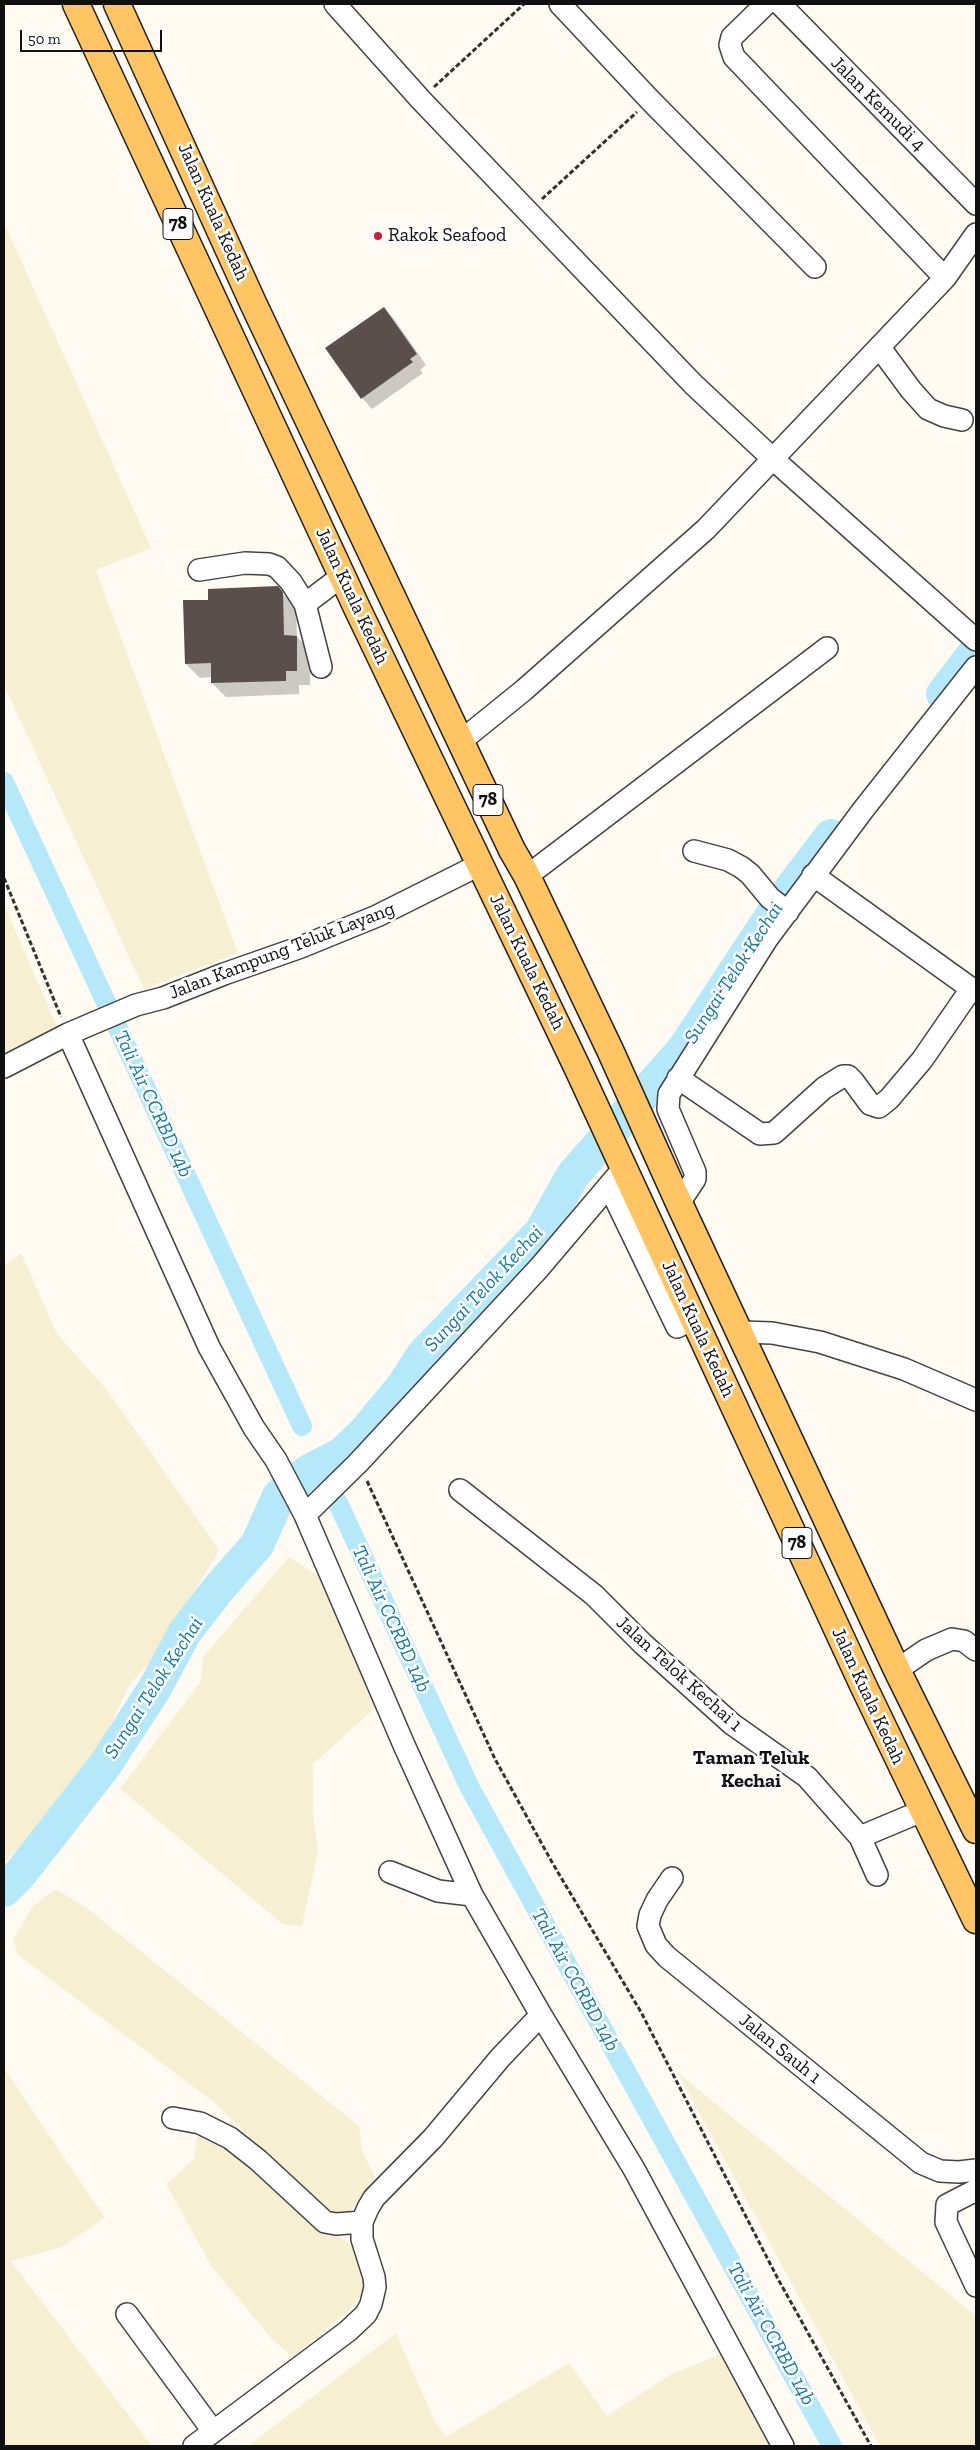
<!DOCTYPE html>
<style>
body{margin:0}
#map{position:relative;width:980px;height:2450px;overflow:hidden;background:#fffbf3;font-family:"Zilla Slab",serif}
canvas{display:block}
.frame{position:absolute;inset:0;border:5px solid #101010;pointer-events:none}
.scale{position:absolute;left:20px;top:30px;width:142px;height:22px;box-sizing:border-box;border:2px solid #101010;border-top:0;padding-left:6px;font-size:15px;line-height:18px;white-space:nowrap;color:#101010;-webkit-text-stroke:4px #fff;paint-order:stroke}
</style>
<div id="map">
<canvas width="980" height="2450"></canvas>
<div class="frame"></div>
<div class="scale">50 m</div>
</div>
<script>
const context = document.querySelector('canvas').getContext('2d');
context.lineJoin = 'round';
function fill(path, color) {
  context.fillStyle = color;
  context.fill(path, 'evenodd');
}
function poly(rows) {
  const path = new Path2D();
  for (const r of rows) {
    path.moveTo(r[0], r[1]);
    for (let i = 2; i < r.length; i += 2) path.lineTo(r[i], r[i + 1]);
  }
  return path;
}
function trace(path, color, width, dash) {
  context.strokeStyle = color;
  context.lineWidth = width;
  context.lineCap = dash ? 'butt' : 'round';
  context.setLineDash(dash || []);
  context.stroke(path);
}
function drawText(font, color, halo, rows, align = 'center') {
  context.font = font + ' "Zilla Slab",serif';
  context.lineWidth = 5;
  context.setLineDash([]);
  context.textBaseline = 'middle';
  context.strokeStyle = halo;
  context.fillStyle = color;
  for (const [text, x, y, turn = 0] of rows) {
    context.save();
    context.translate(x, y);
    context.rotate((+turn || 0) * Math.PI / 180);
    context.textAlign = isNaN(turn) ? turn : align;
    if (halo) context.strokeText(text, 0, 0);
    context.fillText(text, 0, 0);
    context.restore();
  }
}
fill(poly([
 [4,223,151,548,96,570,238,953,144,989,4,685],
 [4,904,58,1029,4,1055],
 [21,1253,57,1334,107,1390,219,1550,155,1657,130,1684,102,1742,56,1808,4,1863,4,1265],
 [289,1557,331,1584,383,1701,313,1764,313,1813,318,1852,302,1926,284,1925,120,1789,201,1681,203,1657],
 [56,1889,88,1909,359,2126,362,2150,375,2177,345,2218,324,2207,211,2100,18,1955,13,1940,33,1906],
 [4,2068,105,2218,62,2247,11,2261,152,2446,4,2446],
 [677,2072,976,2316,976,2446,880,2446],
 [197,2134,225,2137,321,2225,352,2245,370,2286,349,2310,293,2357,271,2338,212,2267,166,2184,194,2159],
 [396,2333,434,2420,446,2437,569,2363,607,2416,670,2375,723,2353,774,2446,248,2446]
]), '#f7efd1');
fill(poly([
 [384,308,394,319,426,365,420,370,423,373,372,409,362,398],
 [277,588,296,607,297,637,311,651,310,685,299,685,299,694,226,697,212,683,212,677,200,678,186,664,210,601]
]), '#0003');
trace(poly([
 [4,782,302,1426],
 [338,1503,470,1788,832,2446]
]), '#b5e9fa', 20);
trace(poly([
 [943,694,976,651],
 [4,1890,20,1874,105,1765,155,1688,185,1632,219,1588,257,1545,279,1496,309,1471,342,1454,364,1433,403,1386,423,1355,541,1232,573,1175,684,1049,780,903,831,836]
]), '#b5e9fa', 34);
fill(poly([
 [384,307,417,354,410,359,413,362,361,399,325,348],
 [278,586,283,592,284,635,297,636,297,671,286,671,286,681,211,683,211,663,185,664,183,600,208,600,208,589]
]), '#5a4f4c');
const minor = poly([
 [335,4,421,100,693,384,773,459,976,640],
 [560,4,650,100,815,267],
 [766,4,732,37,730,45,734,57,945,278],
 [780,4,976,204],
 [880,348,911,390,928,409,944,416,962,420],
 [199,570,245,563,269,564,277,567,291,582,305,604,321,667],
 [305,604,342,576],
 [461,741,524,690,706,529,945,278,976,234],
 [694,851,728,860,741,867,750,874,770,898,788,912],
 [813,875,976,992],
 [527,876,827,648],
 [68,1034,209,1347,254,1428,276,1460,305,1515,404,1745,472,1895,541,2015,634,2169,783,2446],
 [4,1067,68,1034,136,1005,163,998,224,974,301,947,377,916,479,865],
 [678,1078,760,1134,774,1133,824,1088,843,1076,848,1076,853,1081,870,1104,879,1107,889,1099,922,1060,971,989],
 [609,1186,677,1327,694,1319],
 [679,1203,695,1179,695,1172,668,1109,669,1094,767,939,863,810,976,667],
 [740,1332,772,1333,820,1342,904,1369,976,1400],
 [460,1490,594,1595,643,1644,732,1724,807,1777,860,1837,877,1875],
 [305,1515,358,1463,539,1268,623,1169],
 [897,1670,926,1650,952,1639,964,1641,976,1650],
 [860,1837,922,1811],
 [390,1872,438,1891,472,1895],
 [672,1878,657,1900,650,1915,648,1926,656,1945,667,1957,921,2163,940,2171,959,2172,976,2170],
 [173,2118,200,2123,230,2138,258,2160,325,2222,336,2224,362,2222],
 [976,2190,947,2205,946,2222,976,2286],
 [127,2314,213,2431],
 [194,2446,348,2331,366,2314,371,2304,375,2287,374,2277,362,2239,362,2222,368,2208,374,2198,433,2138,500,2058,541,2015]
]);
const major = poly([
 [76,4,357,608,577,1067,863,1685,976,1920],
 [117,4,253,303,512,850,527,876,610,1050,679,1203,897,1670,976,1830]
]);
trace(minor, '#434343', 24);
trace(major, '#212121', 29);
trace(poly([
 [434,87,524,4],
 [542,199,637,112],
 [4,878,61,1017],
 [367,1481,495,1759,553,1864,641,2012,778,2279,871,2446]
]), '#323232', 3, [5, 2.5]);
trace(minor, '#fff', 21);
trace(major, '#ffc563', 26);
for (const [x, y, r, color] of [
 [378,236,5,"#c91f3d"]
]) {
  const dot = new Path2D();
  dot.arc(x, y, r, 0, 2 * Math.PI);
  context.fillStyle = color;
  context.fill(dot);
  trace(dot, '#fff', 2);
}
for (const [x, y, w] of [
 [178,224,30],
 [488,800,30],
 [797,1543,30]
]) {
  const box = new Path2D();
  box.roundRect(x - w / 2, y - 15.5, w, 31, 4);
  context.fillStyle = '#fff';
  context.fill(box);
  trace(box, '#101010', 1);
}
drawText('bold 18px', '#101010', null, [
 ["78",178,224],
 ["78",488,800],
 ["78",797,1543]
]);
drawText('19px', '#101010', '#fff', [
 ["Jalan Kemudi 4",878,104,45],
 ["Jalan Kuala Kedah",213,212,66],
 ["Jalan Kuala Kedah",352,596,65],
 ["Jalan Kampung Teluk Layang",282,951,-21],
 ["Jalan Kuala Kedah",527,962,64],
 ["Jalan Kuala Kedah",698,1329,65],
 ["Jalan Telok Kechai 1",679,1674,42],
 ["Jalan Kuala Kedah",868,1696,65],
 ["Jalan Sauh 1",780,2049,39]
]);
drawText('19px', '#101010', '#fff', [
 ["Rakok Seafood",388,236]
], 'left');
drawText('italic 20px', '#117bab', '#fff', [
 ["Sungai Telok Kechai",734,973,-57],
 ["Tali Air CCRBD 14b",153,1104,65],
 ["Sungai Telok Kechai",484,1289,-47],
 ["Tali Air CCRBD 14b",391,1619,65],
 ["Sungai Telok Kechai",154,1688,-57],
 ["Tali Air CCRBD 14b",575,1980,61],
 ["Tali Air CCRBD 14b",771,2334,61]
]);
drawText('bold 20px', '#101010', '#fff', [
 ["Taman Teluk",751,1758],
 ["Kechai",751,1781]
]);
</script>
